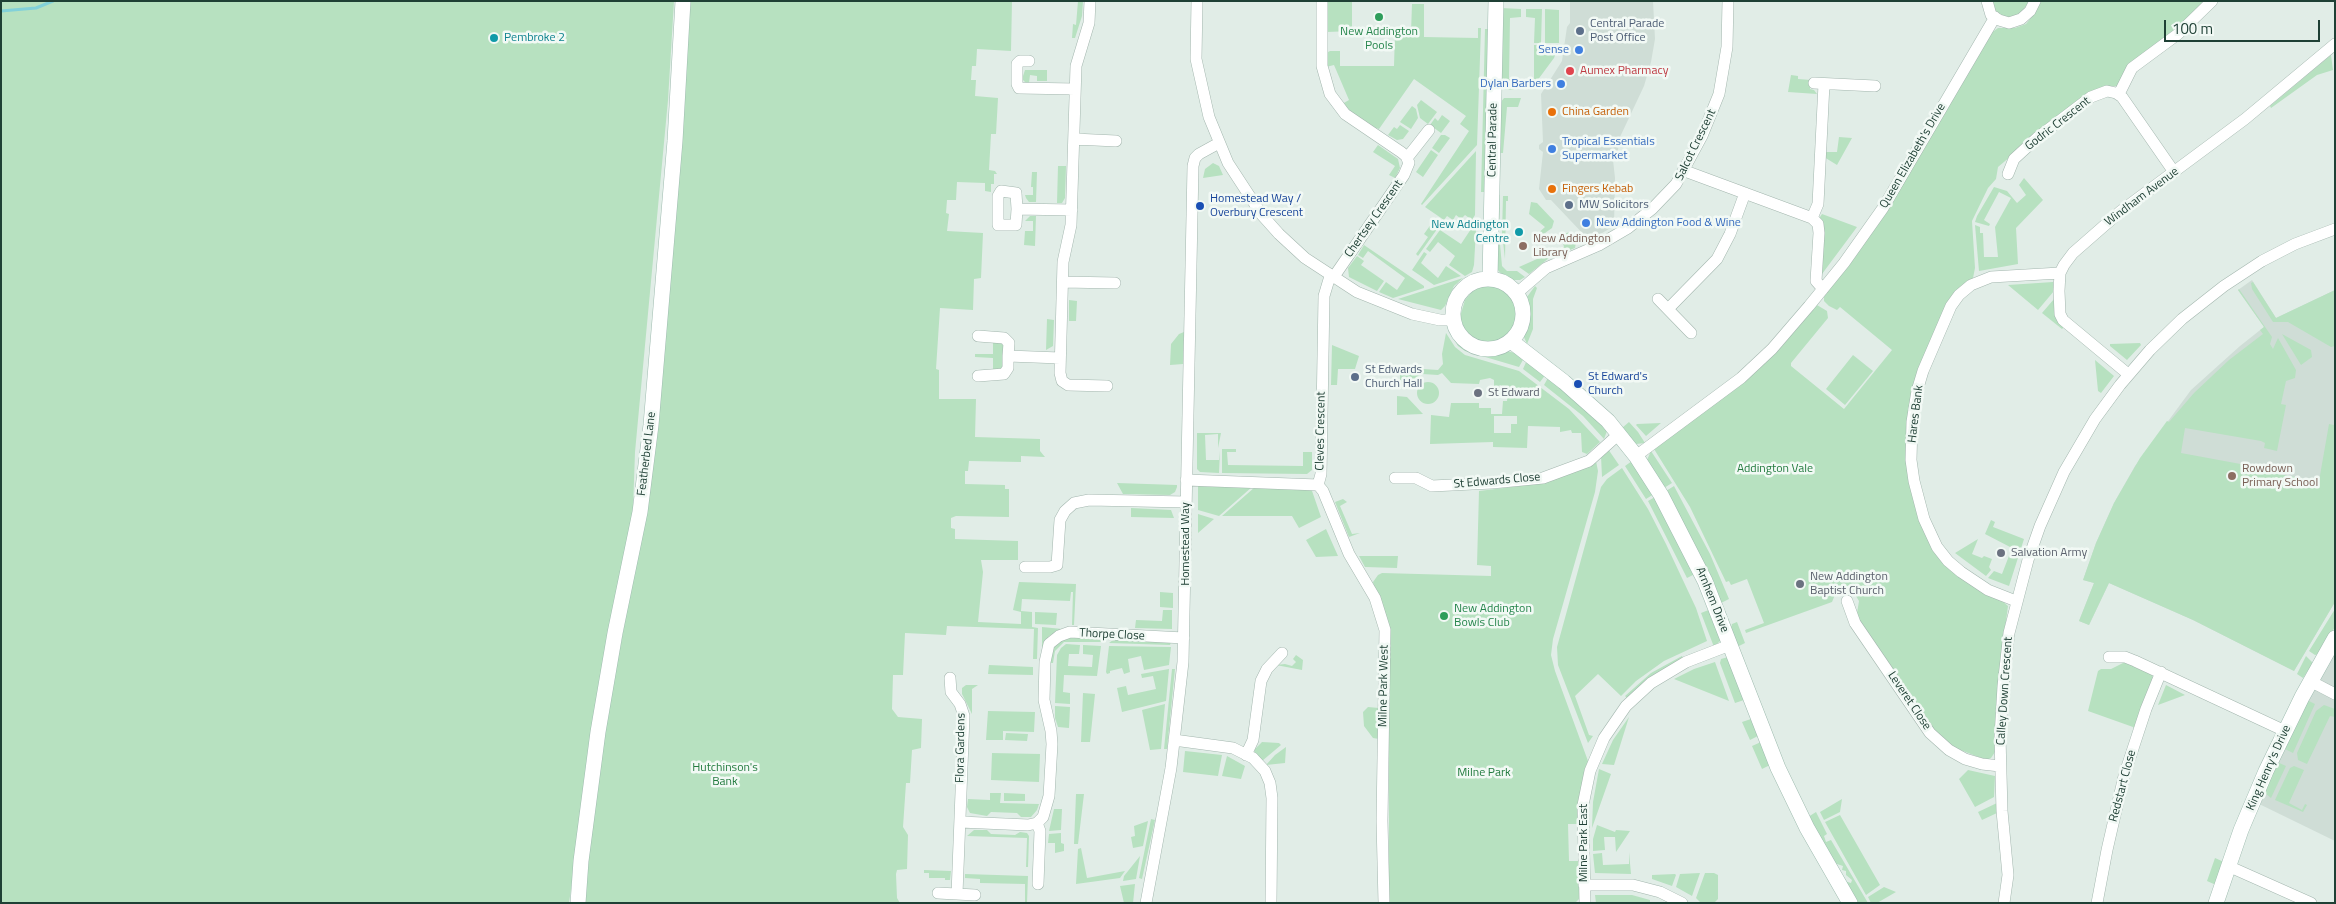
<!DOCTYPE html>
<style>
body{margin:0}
#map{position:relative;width:2336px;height:904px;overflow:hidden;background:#e1ede7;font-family:"Titillium Web",sans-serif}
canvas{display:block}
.frame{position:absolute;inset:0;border:2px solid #1f4035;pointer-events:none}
.scale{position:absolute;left:2164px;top:20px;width:156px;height:22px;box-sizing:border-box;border:2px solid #1f4035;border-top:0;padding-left:6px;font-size:15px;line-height:18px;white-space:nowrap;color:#1f4035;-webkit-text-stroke:4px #f2f9f5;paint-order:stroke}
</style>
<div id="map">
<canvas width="2336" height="904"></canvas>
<div class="frame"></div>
<div class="scale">100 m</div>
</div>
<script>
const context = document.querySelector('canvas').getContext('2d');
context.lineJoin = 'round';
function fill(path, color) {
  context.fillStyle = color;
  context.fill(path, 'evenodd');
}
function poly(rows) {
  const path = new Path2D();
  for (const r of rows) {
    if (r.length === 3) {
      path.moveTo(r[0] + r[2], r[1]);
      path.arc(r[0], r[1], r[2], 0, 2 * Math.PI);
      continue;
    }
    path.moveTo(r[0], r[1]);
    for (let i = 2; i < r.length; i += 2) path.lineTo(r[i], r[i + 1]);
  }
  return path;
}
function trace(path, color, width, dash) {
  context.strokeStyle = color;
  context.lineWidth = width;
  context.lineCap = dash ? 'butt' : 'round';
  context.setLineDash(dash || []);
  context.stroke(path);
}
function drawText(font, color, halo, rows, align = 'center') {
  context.font = font + ' "Titillium Web",sans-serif';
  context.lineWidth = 5;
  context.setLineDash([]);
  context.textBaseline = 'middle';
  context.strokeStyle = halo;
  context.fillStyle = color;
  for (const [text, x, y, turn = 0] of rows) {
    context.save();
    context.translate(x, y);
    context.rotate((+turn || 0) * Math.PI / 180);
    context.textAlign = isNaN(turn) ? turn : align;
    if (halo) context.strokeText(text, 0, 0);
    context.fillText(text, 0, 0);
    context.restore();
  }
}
fill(poly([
 [1570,1,1653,1,1655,39,1651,62,1644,86,1620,137,1617,156,1613,160,1615,178,1614,226,1597,236,1598,238,1593,241,1587,238,1551,200,1546,200,1539,189,1543,152,1539,149,1539,145,1543,142,1541,94,1562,61,1567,27,1570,23],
 [2252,280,2276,318,2335,290,2335,602,2294,671,2193,620,2109,583,2089,625,2079,621,2094,583,2083,580,2096,543,2114,503,2135,466,2191,390,2240,346,2264,327,2238,290],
 [2335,638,2335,841,2253,801]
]), '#cfddd6');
fill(poly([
 [1,1,674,1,668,100,635,452,633,510,604,658,569,903,1,903],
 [686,1,1012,1,1011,51,977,49,976,66,972,66,971,80,976,80,975,96,998,98,996,134,991,134,989,170,995,171,997,174,994,174,994,184,991,184,991,192,985,191,985,183,957,182,956,200,947,200,946,213,949,214,947,231,983,233,981,278,974,279,973,310,940,308,936,369,939,370,939,399,976,399,975,437,1040,439,1040,451,1045,457,1021,456,1021,462,969,461,968,471,965,471,965,484,1005,485,1005,489,1009,489,1009,517,956,516,951,518,951,528,955,529,955,539,1018,541,1018,560,981,560,983,572,978,622,1021,624,1021,612,1013,610,1019,582,1076,584,1074,625,1072,625,1073,592,1071,592,1070,601,1022,599,1021,611,1032,612,1032,627,1038,628,1037,659,1033,659,1034,629,947,626,946,635,905,633,903,675,893,675,892,709,898,717,922,719,921,748,912,750,910,783,906,783,903,827,908,835,907,869,897,870,896,874,897,898,900,903,584,903,597,774,631,588],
 [1078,1,1083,1,1082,16,1075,38,1072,38,1073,24,1076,25],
 [1327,1,1363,1,1352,2,1352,31,1327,32],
 [1991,1,2030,1,2018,16,2008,18,1996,13],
 [2041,1,2206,1,2117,86,2105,86,2094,90,2074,103,1998,167,1996,179,1988,188,1972,221,1975,268,1973,278,1961,287,1907,428,1928,537,2008,606,1999,674,1995,752,1991,758,1986,760,1953,747,1934,730,1859,620,1857,613,1859,601,1853,591,1837,590,1832,602,1746,633,1745,630,1764,623,1747,579,1731,585,1729,581,1726,582,1690,507,1654,449,1749,378,1781,347,1817,305,1827,311,1828,318,1791,363,1791,366,1844,409,1892,350,1840,307,1837,310,1829,306,1824,301,1824,297,1991,33,1998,28,2015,28,2026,24,2035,13],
 [1412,4,1424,4,1424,37,1478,38,1478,28,1481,28,1477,145,1422,205,1421,204,1469,131,1460,124,1466,116,1414,79,1379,129,1376,128,1375,131,1342,104,1349,100,1334,65,1326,67,1326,53,1330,51,1340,51,1340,66,1394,66,1395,33,1411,33],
 [1501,8,1521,9,1521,17,1510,18,1509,79,1517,80,1517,87,1513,90,1503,89,1500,86],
 [1526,9,1542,9,1541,43,1534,43,1535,18,1526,17],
 [1545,9,1559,10,1559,43,1545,43],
 [1485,29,1488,29,1486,192,1481,192],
 [1534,45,1559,45,1554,58,1534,85,1529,87,1527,85,1534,80],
 [2331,55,2333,70,2317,75,2271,108,2270,106],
 [1025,70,1047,70,1047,81,1037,81,1037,76,1030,75,1029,83,1026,83,1022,79],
 [1791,75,1798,76,1798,79,1811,80,1810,89,1814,90,1817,94,1788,92],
 [1504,98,1521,98,1518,107,1507,107,1503,153,1499,153,1500,103],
 [1421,100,1437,112,1428,124,1420,118,1417,105],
 [1412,106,1416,109,1418,118,1411,129,1400,122],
 [1442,115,1450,121,1441,133,1430,125,1435,118,1438,121],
 [1400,125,1409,131,1403,139,1397,140,1388,135,1394,127,1397,129],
 [1441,135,1445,135,1450,138,1439,153,1432,148],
 [1839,137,1852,138,1837,165,1824,157,1825,152,1837,152],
 [1378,145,1398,159,1400,168,1395,178,1389,175,1395,166,1373,152],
 [1431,150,1438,155,1423,177,1416,172],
 [1476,151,1475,215,1472,220,1465,215,1461,219,1456,215,1453,220,1447,216,1444,220,1425,207],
 [1213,163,1219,166,1223,175,1203,178,1205,169],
 [1058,166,1066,166,1065,198,1062,203,1057,203],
 [1032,172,1037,172,1036,202,1029,202,1026,198,1025,195,1033,195,1033,187,1031,187],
 [2024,178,2043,200,2016,228,2018,264,1979,271,1975,225,1980,227,1980,233,1983,233,1984,257,1998,257,1995,227,2011,198,1999,192,1984,220,1990,224,1989,226,1975,222,1977,216,1994,187,2007,191,2017,203,2026,195,2019,185],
 [1497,195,1500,195,1499,233,1502,266,1507,271,1517,271,1525,277,1520,280,1511,280,1504,277,1497,269],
 [1503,196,1508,196,1508,201,1506,201,1505,259,1502,233],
 [1531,202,1537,203,1554,221,1552,228,1538,238,1536,235,1545,227,1529,214],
 [1822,214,1857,227,1822,274,1820,217],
 [1030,216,1036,216,1035,246,1024,245,1025,231,1033,231,1033,221,1025,221],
 [1434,220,1440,225,1418,256,1416,254,1428,237,1424,234],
 [1471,229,1476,229,1474,265,1472,272,1465,276,1449,265,1455,256,1438,242,1430,252,1426,249,1440,230,1461,244],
 [1569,232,1576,242,1575,248,1549,258,1529,274,1519,267,1564,247,1561,236],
 [1364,245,1424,286,1424,288,1393,298,1379,292,1386,282,1397,290,1405,278,1368,251,1363,258,1358,255],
 [1424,252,1427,254,1421,263,1438,278,1446,266,1461,276,1434,285,1412,270],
 [1357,256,1364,261,1361,265,1384,281,1377,291,1349,277,1348,268],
 [1463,278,1454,286,1445,306,1441,310,1398,299],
 [2053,282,2054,291,2038,310,2008,285],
 [2253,282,2276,318,2335,290,2335,346,2331,347,2288,322,2273,322,2252,289,2251,283],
 [1482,284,1494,284,1502,287,1514,299,1516,315,1513,330,1508,337,1496,343,1481,343,1471,339,1461,328,1459,320,1465,300,1475,288],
 [1535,286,1537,288,1533,299,1533,329,1527,344,1523,335,1528,317,1527,297],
 [2239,289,2272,337,2270,344,2273,349,2278,338,2296,370,2295,378,2286,381,2281,404,2286,405,2277,451,2264,448,2265,443,2261,441,2185,428,2181,453,2273,470,2273,473,2319,481,2329,424,2334,425,2335,422,2335,602,2294,671,2193,620,2109,583,2089,625,2079,621,2094,583,2083,580,2096,543,2114,503,2140,458,2167,421,2169,422,2194,393,2229,360,2263,334,2260,330,2264,327,2238,290],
 [2054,299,2064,327,2062,329,2042,313],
 [1069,300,1077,301,1076,321,1069,321],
 [1047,319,1054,320,1053,346,1046,350],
 [1448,329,1463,344,1476,352,1488,354,1505,351,1516,353,1524,358,1519,367,1465,351,1458,346],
 [1184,332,1183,364,1170,365,1171,344,1179,334],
 [1446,333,1455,347,1465,355,1519,371,1569,409,1600,442,1587,454,1582,452,1581,433,1572,433,1571,430,1560,432,1560,427,1528,426,1527,448,1493,447,1493,442,1430,444,1431,415,1449,417,1451,403,1479,403,1479,408,1491,408,1491,414,1502,414,1503,401,1507,401,1508,388,1502,388,1501,385,1494,387,1494,380,1490,378,1480,380,1479,384,1451,383,1442,373,1438,375,1422,374,1414,379,1408,388,1392,389,1392,380,1400,380,1400,373,1393,373,1392,367,1411,372,1423,369,1438,370,1443,364,1442,354],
 [1494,416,1517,416,1517,424,1511,424,1511,433,1494,433],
 [2282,334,2311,350,2312,357,2301,365],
 [993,341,1002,343,1004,347,1003,365,1001,369,993,371,993,358,975,357,975,354,993,354],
 [2140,343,2141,345,2127,360,2110,346,2110,344],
 [1332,345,1359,356,1355,369,1338,369,1337,385,1331,385],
 [1853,355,1873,371,1845,405,1826,389],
 [1527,360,1546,374,1540,382,1523,369],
 [2095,360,2114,376,2101,393,2098,391],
 [1549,376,1599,420,1607,431,1604,439,1583,416,1544,385],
 [1428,393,11],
 [1397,396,1407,397,1423,414,1397,415],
 [1629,422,1638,432,1645,443,1636,444,1622,428],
 [1661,423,1646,436,1636,425,1637,424],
 [1197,433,1221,433,1218,448,1218,434,1205,435,1206,460,1219,460,1220,451,1219,473,1200,472,1197,469],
 [1222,449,1236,449,1236,452,1227,452,1228,465,1303,466,1303,452,1312,452,1312,470,1307,474,1222,473],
 [1608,449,1619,465,1602,477,1601,456],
 [1651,451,1672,483,1664,488,1647,460],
 [1596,461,1598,471,1595,492,1553,639,1551,655,1555,671,1588,761,1578,824,1568,824,1569,861,1579,861,1580,898,1575,903,1389,903,1389,647,1373,582,1378,575,1382,573,1491,576,1491,566,1477,565,1479,491,1536,484],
 [1632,461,1654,494,1646,499,1625,466],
 [1622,468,1648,509,1666,544,1696,608,1707,641,1664,661,1636,681,1621,696,1598,674,1575,696,1589,735,1593,736,1588,743,1558,665,1557,647,1601,487,1607,479],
 [1117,483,1177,485,1177,487,1175,492,1170,495,1123,494],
 [1198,486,1252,487,1219,516,1198,510],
 [1674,486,1710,554,1729,599,1721,603,1666,491],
 [1255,487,1311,488,1321,517,1299,528,1292,516,1222,516],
 [1655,497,1695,574,1687,578,1648,501],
 [1343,499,1347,502,1340,506,1352,534,1360,533,1349,537,1335,502],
 [1131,508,1171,510,1174,518,1131,517],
 [1198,514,1214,519,1198,533],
 [1991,520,1995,522,1993,527,2024,539,2009,586,1988,578,1994,571,2002,574,2012,548,1985,534],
 [1326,529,1338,556,1316,557,1306,540],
 [1978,539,1972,554,1982,558,1984,556,1992,559,1989,567,1991,570,1986,576,1955,553],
 [1359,556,1398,556,1397,568,1365,567],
 [1160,592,1173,593,1173,608,1160,607],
 [1711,609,1721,640,1714,647,1701,613],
 [2335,609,2335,627,2318,654,2315,655,2309,651],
 [1163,610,1172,610,1172,629,1135,628,1136,620,1162,621],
 [1035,612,1057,613,1056,625,1035,624],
 [1737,622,1745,643,1737,647,1731,628,1732,624],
 [1042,627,1062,629,1049,636,1042,649],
 [1071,637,1102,639,1102,642,1064,642,1055,651,1053,663,1049,663,1050,654,1056,642],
 [1113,640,1168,642,1171,642,1170,645,1109,643],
 [1066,644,1080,645,1079,654,1069,654,1068,666,1092,667,1093,655,1083,654,1083,645,1101,646,1097,676,1064,675,1063,692,1070,693,1070,704,1055,703,1057,655,1061,648],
 [1109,646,1171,647,1169,665,1144,670,1141,656,1128,659,1130,672,1124,674,1122,668,1110,671,1110,673,1107,674,1106,672],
 [1296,655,1303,660,1302,670,1276,665,1285,664,1292,666,1296,662,1293,659],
 [1682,656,1683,659,1627,698,1625,696,1651,673],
 [2306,656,2313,663,2303,678,2297,674],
 [1728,657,1744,700,1735,703,1720,663,1721,659],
 [1715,662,1729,701,1674,679,1694,669],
 [2123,663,2127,663,2152,674,2153,678,2135,729,2133,727,2088,711,2098,671,2101,669,2111,669],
 [989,665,1033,667,1033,675,988,674],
 [1169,669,1166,701,1122,712,1117,688,1126,686,1128,695,1156,689,1153,676,1142,678,1141,674],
 [1172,669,1175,669,1167,749,1164,749],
 [966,685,978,685,972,689,972,714,962,694,962,688],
 [2166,685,2185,695,2158,705],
 [1083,693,1095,694,1090,742,1081,742],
 [2307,700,2315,704,2293,753,2283,748],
 [1165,704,1161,749,1150,750,1142,710],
 [2324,705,2335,709,2335,717,2330,716,2307,764,2298,760,2297,753,2316,711],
 [1055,706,1070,707,1069,728,1058,727,1055,718],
 [1368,707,1379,708,1379,739,1373,738,1364,726,1363,712],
 [988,711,1035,712,1034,732,1003,731,1003,740,986,740],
 [1629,717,1614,765,1602,764,1613,740],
 [1751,719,1758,736,1750,740,1742,722],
 [1006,733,1028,734,1027,741,1005,740],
 [1262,742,1279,743,1281,745,1262,761,1254,753,1255,749],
 [1761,742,1770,765,1762,769,1752,746],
 [1286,747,1285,763,1266,765,1275,755],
 [1185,751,1222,755,1218,776,1183,772],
 [992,753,1040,754,1039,782,991,780],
 [1227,756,1245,766,1241,779,1222,776],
 [2277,762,2286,766,2271,798,2264,792],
 [2294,766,2304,770,2289,803,2302,810,2305,804,2307,805,2303,812,2275,800,2290,768],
 [1599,769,1611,774,1592,828,1593,802],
 [1968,770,1995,776,1994,797,1975,807,1959,779],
 [990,793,1001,793,1000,803,1039,804,1037,810,1031,817,1021,817,1017,813,991,812,987,816,970,813,967,807,968,799,990,800],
 [1004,793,1025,794,1025,801,1004,801],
 [1076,794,1084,794,1078,844,1074,844],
 [1842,799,1840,812,1824,820,1820,812],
 [1997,803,1997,813,1982,820,1978,812],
 [1054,809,1062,809,1061,830,1049,831],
 [1816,812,1827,834,1824,836,1826,842,1831,840,1868,903,1857,903,1844,881,1851,883,1852,880,1846,875,1846,871,1842,870,1843,866,1834,863,1808,817],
 [1840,815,1880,885,1866,895,1825,822],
 [1151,819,1155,820,1142,879,1139,878],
 [1148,821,1143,846,1133,848,1131,837,1135,836,1134,826],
 [1597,825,1615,832,1616,830,1630,831,1616,852,1615,837,1604,837,1605,850,1593,851,1593,839],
 [974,830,987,830,991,834,1015,835,1020,832,1027,833,1029,836,1028,867,1026,867,1027,838,967,836],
 [1061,833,1061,843,1064,844,1064,851,1055,853,1055,843,1048,843,1049,834],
 [1081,848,1087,878,1125,871,1120,878,1076,884,1078,849],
 [1629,852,1631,874,1595,873,1593,854,1602,853,1603,865,1629,864],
 [1140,856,1136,879,1123,881,1124,876],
 [2215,858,2224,862,2216,885,2207,881],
 [924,870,951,871,950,880,945,880,945,878,929,878,929,873,924,873],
 [1700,873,1692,896,1676,887,1680,874],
 [1705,873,1714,873,1718,875,1718,899,1714,903,1701,903,1696,898],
 [965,874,1028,876,1027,903,1025,903,1025,884,980,883,980,879,965,878],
 [1652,875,1675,874,1676,875,1672,886,1652,879],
 [1135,884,1133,903,1124,903,1120,886],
 [1884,887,1896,892,1877,903,1871,903,1868,897],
 [1595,895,1632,895,1650,900,1650,903,1596,903]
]), '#b7e1c0');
trace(poly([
 [1,11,36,8,53,1]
]), '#82d1d9', 3);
const street = poly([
 [1090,1,1089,23,1076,66,1071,225,1063,262,1060,373,1062,381,1068,385,1107,386],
 [1197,1,1196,59,1209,117,1228,163,1262,215,1279,234,1305,258,1357,292,1412,314,1440,320,1453,320],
 [1322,1,1322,66,1330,94,1345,114,1401,152,1406,156,1409,163,1404,175,1333,278],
 [1987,1,1991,15,1999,20,2009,23,2021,19,2030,11,2035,1],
 [1029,61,1020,61,1017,64,1017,84,1019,88,1075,89],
 [1814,83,1875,86],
 [2119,94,2132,68,2178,34,2212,1],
 [1074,139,1116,141],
 [1407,158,1429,130],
 [1685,171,1812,218,1818,224,1819,233,1816,281,1823,289],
 [2008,174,2014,159,2037,138,2091,97,2107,91,2116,93,2122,97,2174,172],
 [1017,209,1016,225,998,225,998,196,1001,191,1016,193,1017,209,1072,210],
 [1812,218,1818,204,1824,84],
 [1063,282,1115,283],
 [1517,293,1546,268,1599,245,1628,228,1652,209,1676,184,1702,136,1719,94,1727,47,1728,1],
 [1658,299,1691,333],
 [1668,309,1717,259,1730,234,1745,193],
 [1008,356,1060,358],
 [2128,374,2063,320,2060,314,2059,291,2060,273,2064,265,2073,253,2121,211,2245,119,2335,44],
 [978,376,1004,374,1008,368,1008,356,1009,343,1004,338,978,336],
 [1636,456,1741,378,1772,349,1809,306,1844,263,1883,208,1995,17],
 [1395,478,1416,478,1432,486,1492,483,1543,478,1589,461,1619,434],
 [1186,480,1318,485,1321,474,1324,296,1330,276],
 [1318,485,1323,491,1349,554,1375,598,1385,630,1382,821,1384,903],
 [1025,567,1050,567,1057,565,1060,520,1065,511,1074,503,1089,500,1186,502],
 [1847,601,1855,623,1930,733,1949,750,1965,759,1982,764,2000,766],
 [2016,601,1988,590,1961,572,1948,561,1937,547,1924,519,1914,481,1911,460,1912,422,1917,391,1923,371,1951,306,1959,295,1971,285,1991,277,2060,273],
 [2109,657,2125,657,2135,661,2285,731],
 [950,678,951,692,960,704,964,716,957,894],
 [2310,681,2335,694],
 [1174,740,1233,748,1253,758,1265,771,1270,783,1272,798,1271,903],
 [1246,755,1253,740,1261,681,1267,669,1282,653],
 [960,822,1028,825,1037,823],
 [2228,866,2311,903],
 [1038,884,1040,831,1037,823,1043,817,1049,796,1052,744,1051,731,1044,700,1045,662,1049,644,1059,636,1070,632,1184,638],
 [1584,885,1633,885,1660,892,1682,903],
 [938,893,975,895],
 [1146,903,1171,768,1183,662,1193,166,1195,158,1199,154,1219,143],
 [1585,903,1583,805,1590,771,1604,738,1626,706,1651,683,1686,662,1730,645],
 [2004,903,2008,875,2002,811,2000,737,2003,686,2009,633,2028,560,2040,526,2064,472,2095,419,2120,385,2150,350,2182,319,2224,286,2262,261,2295,244,2335,229],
 [2097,903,2107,850,2124,776,2146,709,2161,672]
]);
const secondary = poly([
 [1490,278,1496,1],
 [1488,314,35],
 [1511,341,1564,382,1608,421,1636,456,1661,495,1705,581,1778,768,1807,828,1850,903],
 [578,903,581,861,598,732,615,633,640,512,651,425,675,141,683,1],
 [2216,903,2241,830,2266,771,2302,697,2335,638]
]);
trace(street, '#a3b6ae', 12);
trace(secondary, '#9ebbaf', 16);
trace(street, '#fff', 11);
trace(secondary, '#fff', 15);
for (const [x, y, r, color] of [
 [1379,17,5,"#2e9e5b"],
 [1580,31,5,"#5c6f8a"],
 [494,38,5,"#0f9aa8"],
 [1579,50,5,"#3f7fe0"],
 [1570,71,5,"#e0444e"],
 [1561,84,5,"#3f7fe0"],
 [1552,112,5,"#e8710a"],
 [1552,149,5,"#3f7fe0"],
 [1552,189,5,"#e8710a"],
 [1569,205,5,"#5c6f8a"],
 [1200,206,5,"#1a4fb4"],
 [1586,223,5,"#3f7fe0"],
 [1519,232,5,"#0f9aa8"],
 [1523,246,5,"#8d6e63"],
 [1355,377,5,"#5c6f8a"],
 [1578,384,5,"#1a4fb4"],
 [1478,393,5,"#6b7280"],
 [2232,476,5,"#8d6e63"],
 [2001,553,5,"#6b7280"],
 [1800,584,5,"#6b7280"],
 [1444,616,5,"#2e9e5b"]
]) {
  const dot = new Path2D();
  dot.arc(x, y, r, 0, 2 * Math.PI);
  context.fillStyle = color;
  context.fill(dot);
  trace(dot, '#f2f9f5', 2);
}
drawText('12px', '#4e5e75', '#f2f9f5', [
 ["Central Parade",1590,24],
 ["Post Office",1590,38],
 ["MW Solicitors",1579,205],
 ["St Edwards",1365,370],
 ["Church Hall",1365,384]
], 'left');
drawText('12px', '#27864d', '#f2f9f5', [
 ["New Addington",1379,32],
 ["Pools",1379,46],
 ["New Addington",1454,609,"left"],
 ["Bowls Club",1454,623,"left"]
]);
drawText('12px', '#0d838f', '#f2f9f5', [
 ["Pembroke 2",504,38],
 ["New Addington",1509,225,"right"],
 ["Centre",1509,239,"right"]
], 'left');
drawText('12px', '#366cbe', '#f2f9f5', [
 ["Sense",1569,50],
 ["Dylan Barbers",1551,84],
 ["Tropical Essentials",1562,142,"left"],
 ["Supermarket",1562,156,"left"],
 ["New Addington Food & Wine",1596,223,"left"]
], 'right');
drawText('12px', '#be3a42', '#f2f9f5', [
 ["Aumex Pharmacy",1580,71]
], 'left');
drawText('12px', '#c56008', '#f2f9f5', [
 ["China Garden",1562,112],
 ["Fingers Kebab",1562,189]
], 'left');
drawText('12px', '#1f4035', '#f2f9f5', [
 ["Godric Crescent",2058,124,-38],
 ["Central Parade",1493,140,-89],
 ["Salcot Crescent",1696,145,-64],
 ["Queen Elizabeth's Drive",1913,156,-60],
 ["Windham Avenue",2142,197,-37],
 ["Chertsey Crescent",1374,219,-55],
 ["Hares Bank",1916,414,-83],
 ["Cleves Crescent",1321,431,-89],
 ["Featherbed Lane",647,454,-83],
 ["St Edwards Close",1497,481,-5],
 ["Homestead Way",1186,544,-90],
 ["Arnhem Drive",1712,600,68],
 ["Thorpe Close",1112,635,3],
 ["Milne Park West",1384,686,-89],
 ["Calley Down Crescent",2005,691,-86],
 ["Leveret Close",1909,701,56],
 ["Flora Gardens",961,748,-89],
 ["King Henry's Drive",2269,768,-66],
 ["Redstart Close",2123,786,-75],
 ["Milne Park East",1584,843,-90]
]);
drawText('12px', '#164399', '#f2f9f5', [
 ["Homestead Way /",1210,199],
 ["Overbury Crescent",1210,213],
 ["St Edward's",1588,377],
 ["Church",1588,391]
], 'left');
drawText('12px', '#785e54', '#f2f9f5', [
 ["New Addington",1533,239],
 ["Library",1533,253],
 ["Rowdown",2242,469],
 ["Primary School",2242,483]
], 'left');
drawText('12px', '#5b616d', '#f2f9f5', [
 ["St Edward",1488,393],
 ["Salvation Army",2011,553],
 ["New Addington",1810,577],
 ["Baptist Church",1810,591]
], 'left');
drawText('12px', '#247c40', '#f2f9f5', [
 ["Addington Vale",1775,469],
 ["Hutchinson's",725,768],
 ["Bank",725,782],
 ["Milne Park",1484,773]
]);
</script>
